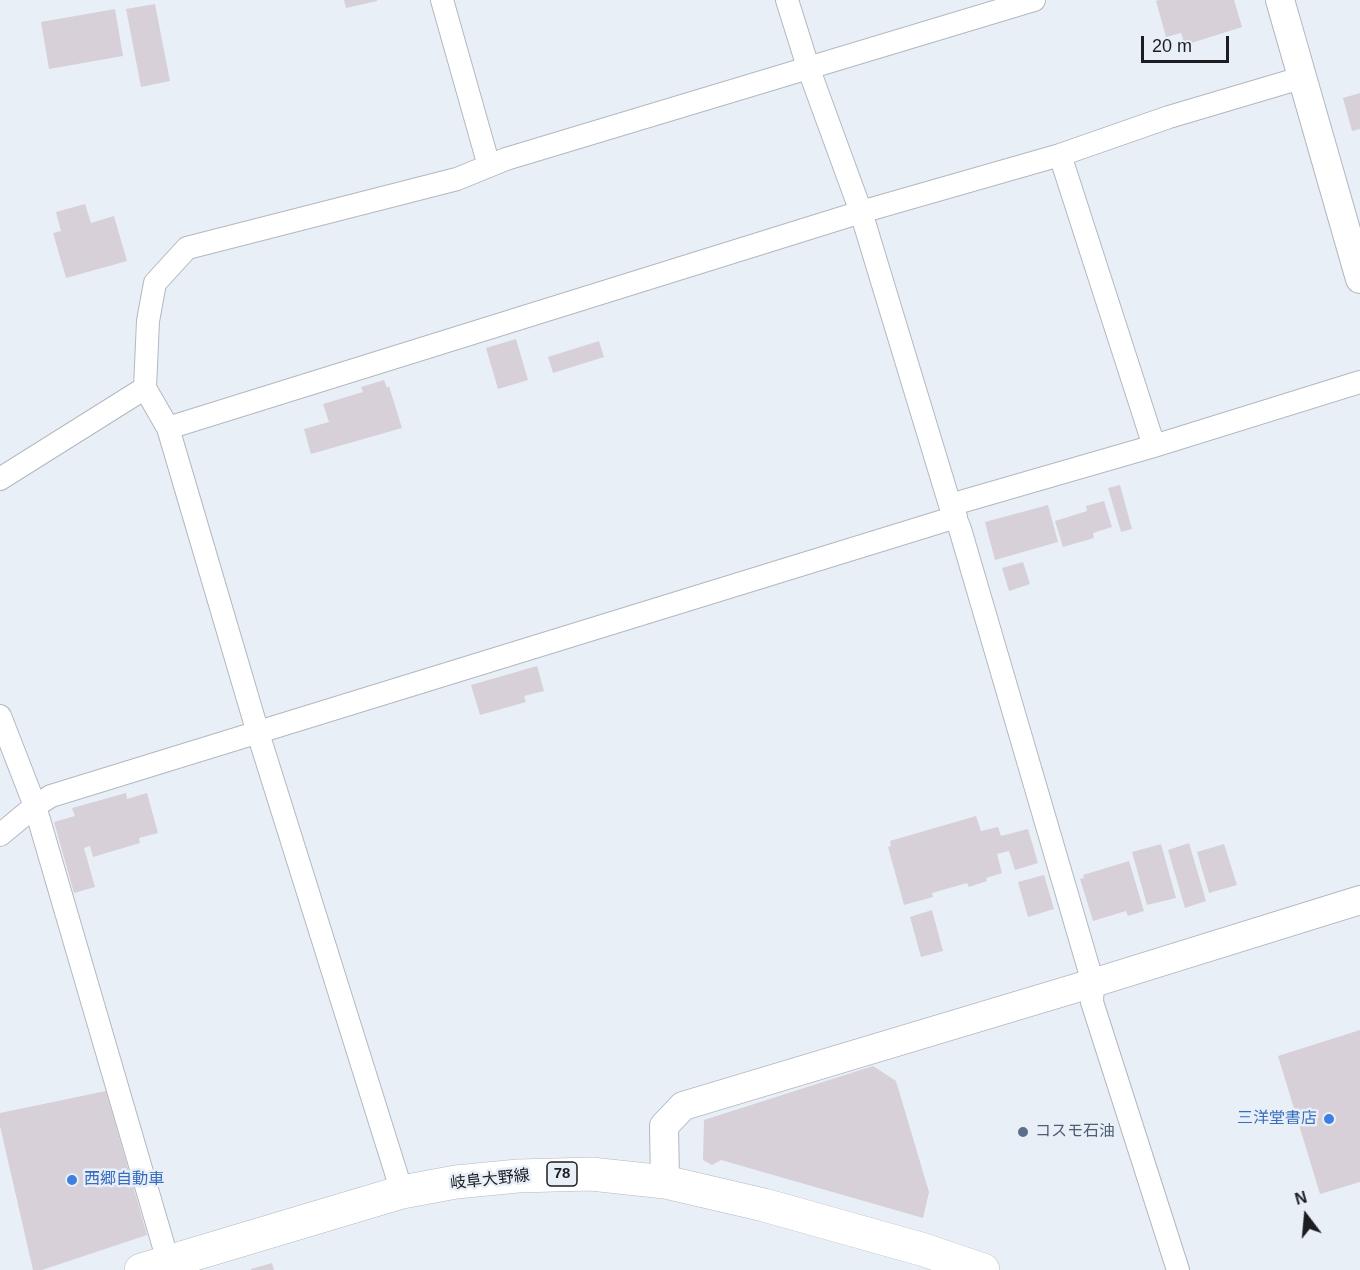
<!DOCTYPE html>
<meta charset="utf-8">
<style>
body{margin:0}
#map{position:relative;width:1360px;height:1270px;overflow:hidden;background:#e9eff7;font-family:Helvetica,sans-serif}
canvas{display:block}
.north{position:absolute;left:1276px;top:1186px;width:60px;height:60px;-webkit-text-stroke:4px #e9eff7;paint-order:stroke;rotate:344deg;font-size:16px;font-weight:700;line-height:24px;text-align:center;color:#1b1d20}
.north::after{content:'';display:block;margin:auto;width:21px;height:27px;background:#1b1d20;clip-path:polygon(50% 0,100% 100%,50% 72%,0 100%)}
.scale{position:absolute;left:1141px;top:36px;width:88px;height:27px;box-sizing:border-box;border:3px solid #1b1d20;border-top:0;padding-left:8px;font-size:18px;line-height:21px;white-space:nowrap;color:#1b1d20;-webkit-text-stroke:4px #e9eff7;paint-order:stroke}
</style>
<div id="map">
<canvas width="1360" height="1270"></canvas>
<div class="north">N</div>
<div class="scale">20 m</div>
</div>
<script>
const context = document.querySelector('canvas').getContext('2d');
context.lineJoin = 'round';
function fill(path, color) {
  context.fillStyle = color;
  context.fill(path, 'evenodd');
}
function poly(rows) {
  const path = new Path2D();
  for (const r of rows) {
    path.moveTo(r[0], r[1]);
    for (let i = 2; i < r.length; i += 2) path.lineTo(r[i], r[i + 1]);
  }
  return path;
}
function trace(path, color, width, dash) {
  context.strokeStyle = color;
  context.lineWidth = width;
  context.lineCap = dash ? 'butt' : 'round';
  context.setLineDash(dash || []);
  context.stroke(path);
}
function drawText(font, color, halo, rows, align = 'center') {
  context.font = font + ' Helvetica,"Noto Sans JP",sans-serif';
  context.lineWidth = 5;
  context.setLineDash([]);
  context.textBaseline = 'middle';
  context.strokeStyle = halo;
  context.fillStyle = color;
  for (const [text, x, y, turn = 0] of rows) {
    context.save();
    context.translate(x, y);
    context.rotate((+turn || 0) * Math.PI / 180);
    context.textAlign = isNaN(turn) ? turn : align;
    if (halo) context.strokeText(text, 0, 0);
    context.fillText(text, 0, 0);
    context.restore();
  }
}
fill(poly([
 [344,0,377,0,377,1,346,8],
 [1159,0,1234,0,1242,27,1185,45,1181,33,1166,37,1156,1],
 [155,4,170,81,141,87,126,9],
 [115,9,123,56,49,69,41,22],
 [1360,93,1360,129,1352,131,1343,98],
 [85,204,91,223,114,216,127,261,66,278,53,233,61,231,56,212],
 [516,339,528,380,498,389,486,348],
 [599,341,604,357,553,373,548,357],
 [384,380,387,388,389,386,402,428,311,454,304,429,329,422,323,404,363,392,361,387],
 [1120,485,1132,529,1121,532,1108,488],
 [1104,501,1112,527,1093,533,1094,538,1063,547,1055,521,1087,511,1086,506],
 [1048,505,1058,542,995,560,985,522],
 [1023,562,1030,584,1009,591,1002,568],
 [537,666,544,691,524,696,526,702,480,715,471,685],
 [126,793,127,799,147,793,158,833,139,838,140,843,93,857,90,846,84,848,95,887,74,893,54,822,75,816,72,808],
 [976,816,981,831,998,827,1001,836,1028,829,1038,863,1015,870,1009,851,997,854,1002,873,986,878,987,881,969,887,967,883,932,893,933,897,904,905,888,847,891,846,890,841],
 [1189,843,1206,901,1185,908,1168,850],
 [1161,844,1176,898,1147,905,1132,852],
 [1224,844,1237,885,1209,893,1197,852],
 [1129,861,1144,911,1128,916,1126,911,1093,921,1080,879,1084,878,1083,875],
 [1044,875,1054,909,1028,917,1018,882],
 [932,910,943,951,921,957,910,917],
 [1360,1030,1360,1182,1320,1194,1278,1056],
 [873,1066,896,1081,929,1192,923,1218,721,1160,712,1165,703,1160,704,1120],
 [106,1091,147,1235,42,1270,33,1270,0,1126,0,1113],
 [272,1263,274,1270,251,1270,251,1269]
]), '#d7d0d8');
const minor = poly([
 [442,0,489,166],
 [787,0,808,67,861,212,950,505,960,529,1093,983,1092,1002,1178,1270],
 [1060,155,1154,446],
 [168,428,861,212,1060,155,1169,117,1304,77],
 [0,479,145,388],
 [950,505,1154,446,1360,382],
 [0,716,35,806,168,1261],
 [0,835,35,806,51,796,956,517],
 [402,1192,258,733,168,428,145,388,148,321,155,283,187,248,457,179,506,159,1034,0]
]);
const tertiary = poly([
 [1280,0,1360,279],
 [665,1182,664,1126,683,1106,1093,983,1360,900]
]);
const primary = poly([
 [141,1270,402,1192,456,1182,518,1176,591,1174,665,1182,764,1205,921,1249,983,1270]
]);
trace(minor, '#b2b8c0', 24);
trace(tertiary, '#b2b8c0', 30);
trace(primary, '#b2b8c0', 34);
trace(minor, '#fff', 22);
trace(tertiary, '#fff', 28);
trace(primary, '#fff', 33);
for (const [x, y, r, color] of [
 [1329,1119,6,"#3f7fe0"],
 [1023,1132,6,"#5c6f8a"],
 [72,1180,6,"#3f7fe0"]
]) {
  const dot = new Path2D();
  dot.arc(x, y, r, 0, 2 * Math.PI);
  context.fillStyle = color;
  context.fill(dot);
  trace(dot, '#e9eff7', 2);
}
for (const [x, y, w] of [
 [562,1174,30]
]) {
  const box = new Path2D();
  box.roundRect(x - w / 2, y - 12, w, 24, 4.5);
  context.fillStyle = '#e9eff7';
  context.fill(box);
  trace(box, '#1b1d20', 1.5);
}
drawText('bold 15px', '#1b1d20', null, [
 ["78",562,1174]
]);
drawText('16px', '#366cbe', '#e9eff7', [
 ["三洋堂書店",1317,1119],
 ["西郷自動車",84,1180,"left"]
], 'right');
drawText('16px', '#4e5e75', '#e9eff7', [
 ["コスモ石油",1035,1132]
], 'left');
drawText('16px', '#1b1d20', '#e9eff7', [
 ["岐阜大野線",490,1180,-6]
]);
</script>
